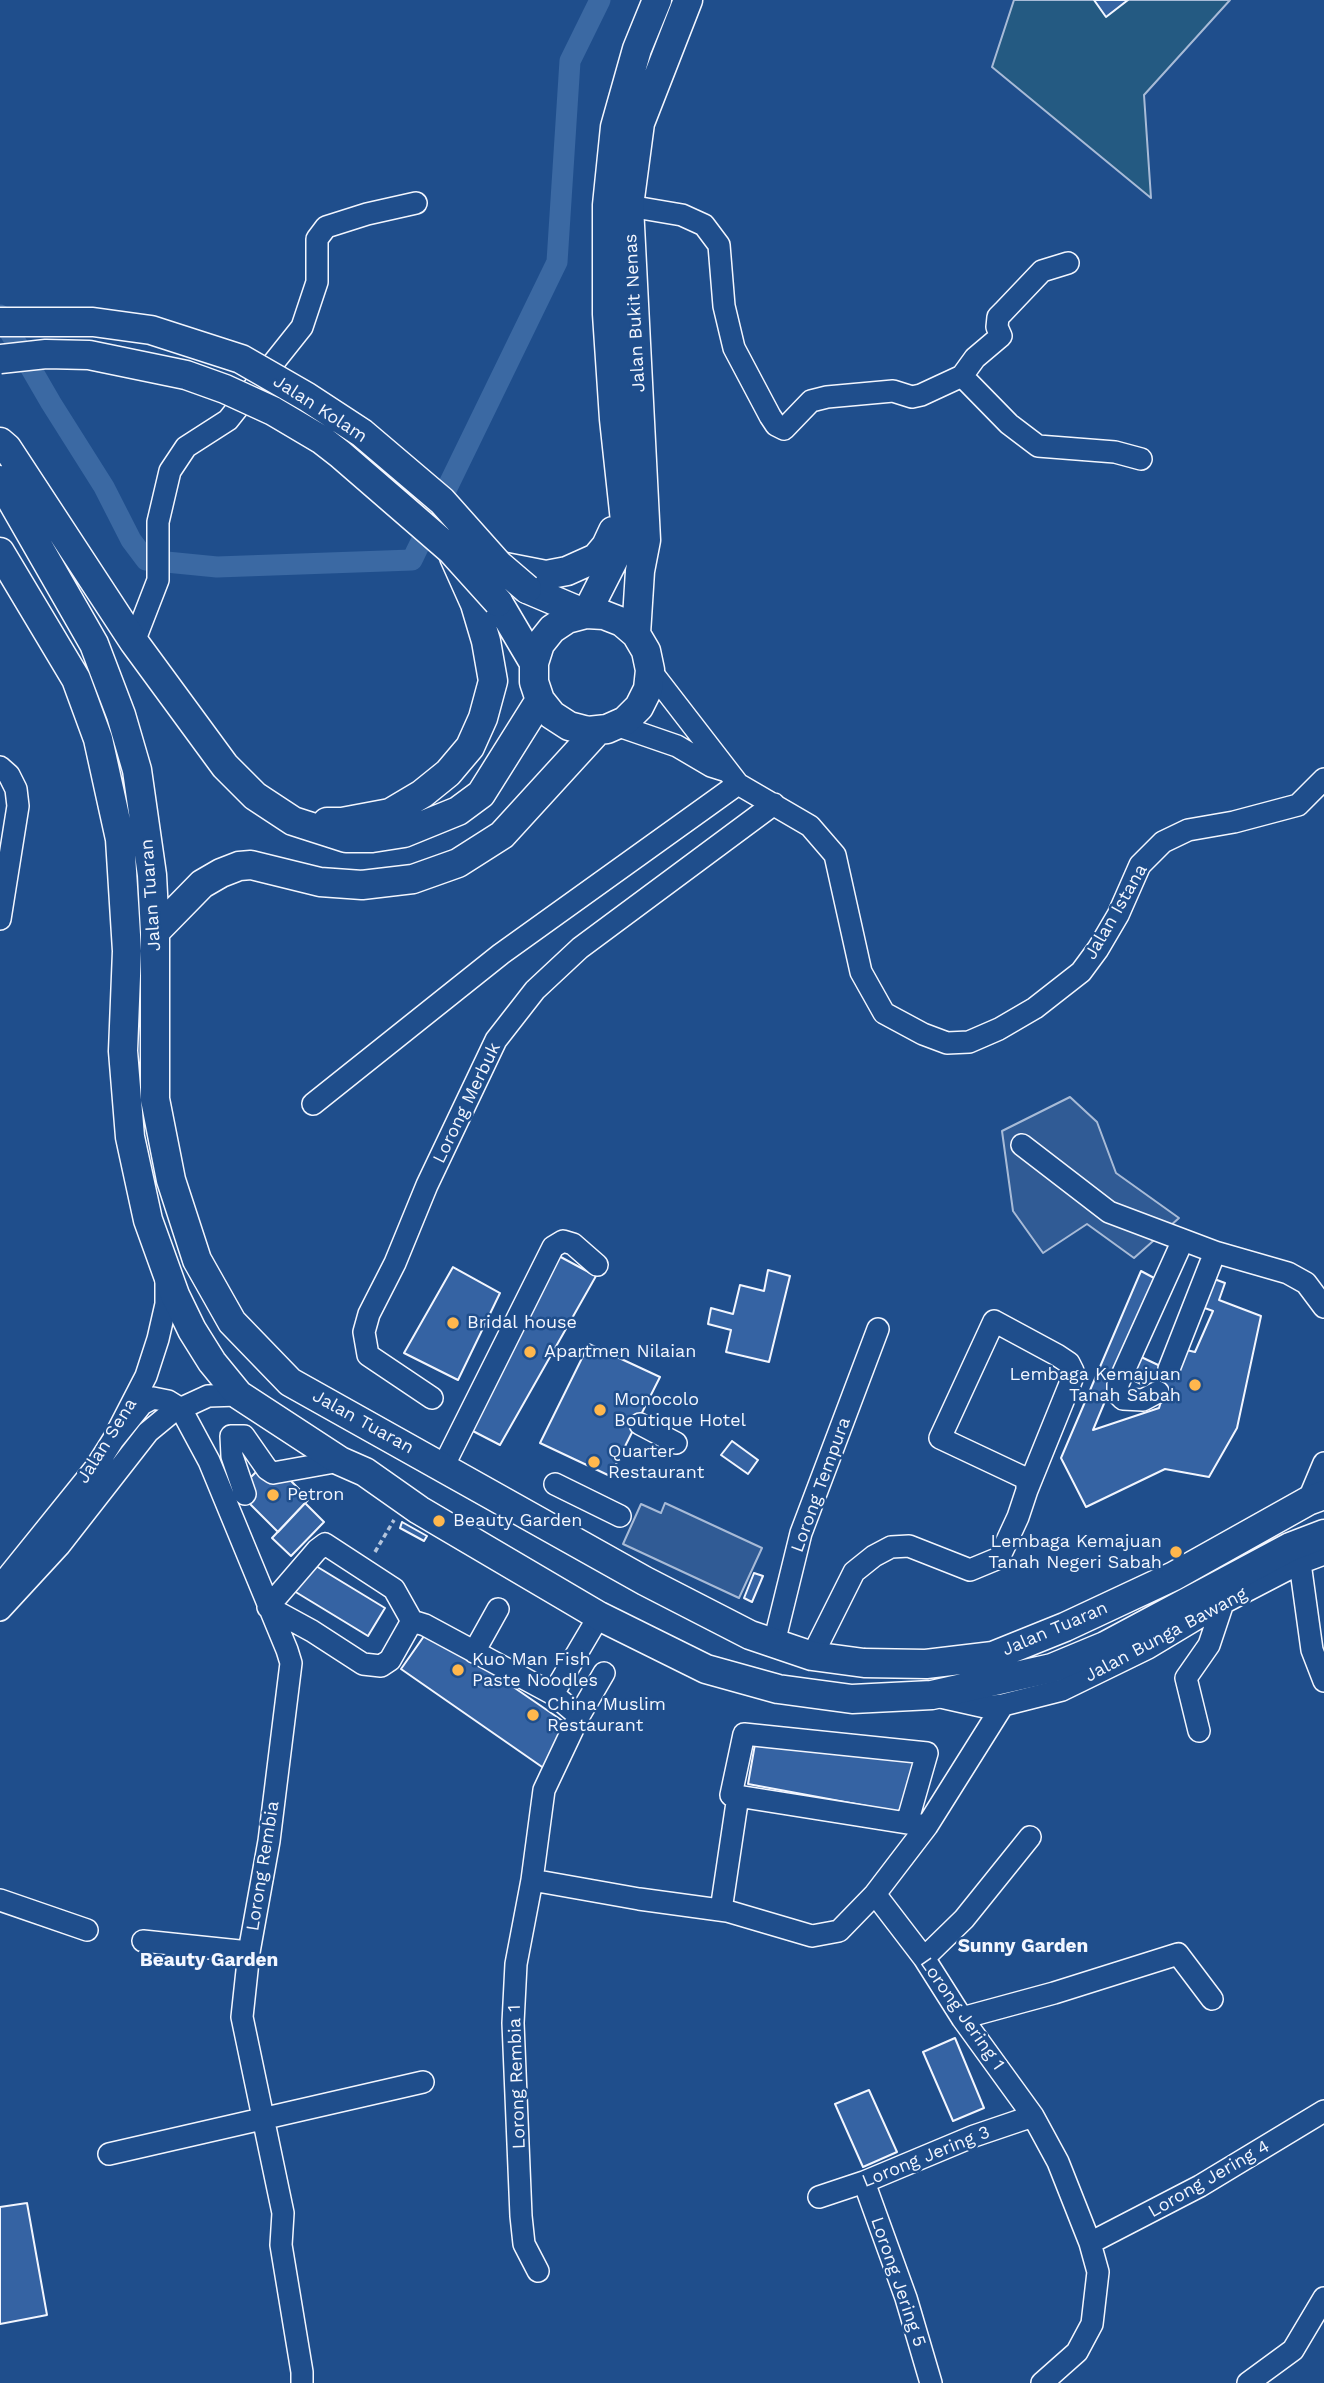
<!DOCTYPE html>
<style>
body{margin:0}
canvas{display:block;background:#1f4e8c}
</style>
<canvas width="1324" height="2383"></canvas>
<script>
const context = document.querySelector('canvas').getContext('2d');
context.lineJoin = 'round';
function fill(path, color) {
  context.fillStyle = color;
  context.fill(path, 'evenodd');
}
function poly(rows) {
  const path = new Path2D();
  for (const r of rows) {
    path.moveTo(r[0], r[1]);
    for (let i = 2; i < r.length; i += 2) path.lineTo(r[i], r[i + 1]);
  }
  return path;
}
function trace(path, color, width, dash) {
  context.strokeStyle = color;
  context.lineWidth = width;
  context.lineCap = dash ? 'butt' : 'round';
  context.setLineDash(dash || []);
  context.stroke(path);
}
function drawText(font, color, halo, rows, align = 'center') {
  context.font = font + ' "Work Sans",sans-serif';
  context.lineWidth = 5;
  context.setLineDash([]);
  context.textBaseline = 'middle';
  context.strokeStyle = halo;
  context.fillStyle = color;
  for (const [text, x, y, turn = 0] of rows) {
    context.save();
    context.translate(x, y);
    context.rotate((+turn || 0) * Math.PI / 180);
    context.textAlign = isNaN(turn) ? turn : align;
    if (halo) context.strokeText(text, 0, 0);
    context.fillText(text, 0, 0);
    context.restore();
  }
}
const green = poly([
 [1014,0,1230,0,1144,95,1151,198,992,67,1014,0]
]);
fill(green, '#245a82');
trace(green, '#a8bbd7', 2);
const parking = poly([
 [1070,1097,1097,1122,1116,1173,1179,1218,1134,1258,1087,1224,1043,1253,1013,1211,1002,1131,1070,1097],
 [665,1503,762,1548,739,1598,623,1544,641,1504,661,1513,665,1503]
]);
fill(parking, '#305b95');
trace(parking, '#a8bbd7', 2);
trace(poly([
 [0,315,51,403,104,487,131,540,146,560,217,567,412,560,557,262,570,61,600,0]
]), '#3b69a3', 21);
const building = poly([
 [1094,0,1128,0,1106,17,1094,0],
 [557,1255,596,1276,500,1445,467,1428,557,1255],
 [453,1267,500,1293,458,1380,404,1353,453,1267],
 [768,1270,790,1276,769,1362,726,1352,731,1330,708,1324,711,1308,733,1314,740,1285,764,1291,768,1270],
 [1141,1271,1156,1279,1093,1430,1159,1408,1163,1395,1129,1378,1139,1356,1171,1371,1182,1349,1195,1352,1213,1311,1199,1306,1209,1277,1225,1283,1219,1300,1261,1316,1237,1428,1209,1477,1165,1469,1086,1507,1061,1458,1141,1271],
 [589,1344,660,1377,610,1476,540,1443,589,1344],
 [732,1441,758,1460,748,1474,721,1455,732,1441],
 [269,1459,309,1499,278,1532,237,1491,269,1459],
 [305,1503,324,1522,291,1556,272,1538,305,1503],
 [402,1522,427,1536,424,1541,400,1528,402,1522],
 [311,1563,385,1608,368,1636,294,1591,311,1563],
 [754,1573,763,1576,752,1602,744,1598,754,1573],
 [429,1629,573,1728,545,1769,401,1669,429,1629],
 [755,1744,920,1760,899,1812,748,1784,755,1744],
 [955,2038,984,2108,953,2121,923,2052,955,2038],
 [869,2090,897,2152,863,2167,835,2104,869,2090],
 [27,2203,47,2315,0,2324,0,2207,27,2203]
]);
fill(building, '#3563a3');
trace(building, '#f2f6ff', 2);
const minor = poly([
 [629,206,682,215,704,225,719,245,724,306,734,348,770,416,776,425,784,429,811,401,827,397,893,391,912,397,921,395,962,376,975,358,1001,336,997,327,998,317,1003,312,1042,271,1068,263],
 [962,376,1009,424,1038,446,1115,452,1141,459],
 [134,642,158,580,158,522,170,471,186,447,228,420,302,327,317,282,317,239,326,227,367,214,416,203],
 [650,670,738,784,810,826,835,855,861,972,884,1013,923,1034,947,1043,969,1042,999,1029,1035,1008,1081,972,1098,949,1118,915,1140,865,1163,842,1188,830,1234,822,1298,805,1324,779],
 [616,725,677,746,711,766,727,771],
 [0,767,9,775,16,789,18,806,0,919],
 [313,1104,501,954,738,784],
 [1022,1145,1109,1212,1215,1252,1288,1273,1306,1283,1324,1307],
 [1169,1369,1215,1252],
 [1158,1392,1143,1400,1123,1399,1118,1394,1118,1384,1183,1240],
 [432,1398,368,1355,364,1332,369,1314,395,1263,427,1185,496,1040,535,990,580,948,774,804],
 [640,1424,676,1443],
 [113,1440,142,1404,153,1398,168,1401,181,1409,209,1461,287,1650,291,1663,269,1841,249,1952,242,2017,283,2213,281,2245,302,2372,302,2383],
 [443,1467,553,1247,563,1241,573,1244,597,1265],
 [555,1484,620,1516],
 [245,1494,232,1456,231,1436,244,1436,267,1469,273,1473,340,1461],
 [1308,1501,1324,1463],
 [1300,1563,1312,1650,1324,1681],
 [0,1586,96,1467,113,1440,146,1376,158,1339,166,1304,166,1280],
 [0,1610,59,1546,148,1432,171,1413,208,1396,239,1395],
 [412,1621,390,1660,381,1666,363,1664,312,1631,268,1607,317,1550,325,1544,394,1589,412,1621,425,1625,553,1694,579,1716,604,1673],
 [774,1643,801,1533,878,1329],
 [474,1652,498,1609],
 [812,1656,854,1572,874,1556,891,1547,909,1546,970,1570,999,1558,1018,1517,1027,1490,1027,1479,940,1438,994,1321,1057,1355,1069,1363,1073,1371,1072,1379,1027,1490],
 [553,1694,599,1616],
 [936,1696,985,1707,1003,1705,1062,1690,1148,1648,1223,1603,1300,1563,1324,1554],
 [1003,1705,927,1826,875,1894,924,1958,962,2018,1033,2116,1058,2162,1090,2243,1098,2272,1092,2324,1077,2352,1042,2383],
 [1199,1731,1186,1678,1209,1645,1223,1603],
 [907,1823,927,1753,744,1734,731,1795,907,1823,927,1826],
 [532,1880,639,1899,727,1911,812,1936,839,1931,875,1894],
 [0,1900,87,1930],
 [721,1910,738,1796],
 [143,1941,249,1952],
 [924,1958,964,1919,1030,1837],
 [962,2018,1054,1993,1178,1954,1212,1999],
 [109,2154,423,2082],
 [864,2182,906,2298,931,2383],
 [819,2197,864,2182,974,2136,1033,2116],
 [1090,2243,1200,2186,1324,2111],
 [538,2271,524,2244,521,2216,513,2023,516,1964,532,1880,544,1790,579,1716],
 [1248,2383,1293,2350,1324,2298]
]);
const major = poly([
 [0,442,7,448,134,642,225,766,255,796,293,821,346,838,372,838,404,833,458,811,481,794,540,700],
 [0,480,94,644,121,715,137,770,152,875,155,932,155,1099,171,1180,197,1260,232,1322,290,1382,645,1581,750,1635,812,1656,864,1663,926,1664,993,1656,1065,1627,1174,1576,1308,1501,1324,1495],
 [0,552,76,679,98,739,120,839,127,951,123,1051,130,1137,148,1220,175,1295,192,1330,212,1362,239,1395,340,1461,365,1472,419,1510,599,1616,706,1669,778,1689,852,1699,932,1695,1052,1668,1105,1646,1290,1547,1324,1534],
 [505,567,546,575,567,571,596,558,606,546,613,531],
 [527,589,586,614,604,615,622,622,636,634,646,651,650,670,648,689,639,707,625,721,607,729,588,731,569,726,552,715,540,700,534,682,534,663,540,644,552,629,567,619,586,614],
 [498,602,534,663],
 [586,614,614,559,622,540,625,521,614,419,607,314,607,205,615,127,637,49,657,0],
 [636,634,640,571,646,540,629,206,640,123,688,0],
 [327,822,342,822,390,813,422,794,448,773,470,747,483,718,493,681,486,641,475,604,454,557],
 [155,932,202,884,221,873,239,866,251,865,320,882,362,885,413,879,458,863,502,835,598,730]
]);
trace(minor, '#f2f6ff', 24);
trace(major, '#f2f6ff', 31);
trace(poly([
 [375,1552,394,1520]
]), '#b3c4dc', 3.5, [5, 3.5]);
trace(minor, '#1f4e8c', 21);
trace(major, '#1f4e8c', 28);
const majorBridge = poly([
 [0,322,93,322,151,330,241,359,307,397,362,433,442,501,499,565,527,589],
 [0,359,46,354,89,355,186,375,225,389,273,411,322,440,340,454,452,551,498,602]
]);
trace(majorBridge, '#f2f6ff', 31, []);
trace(majorBridge, '#1f4e8c', 28);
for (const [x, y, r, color] of [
 [453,1323,7,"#ffb74d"],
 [530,1352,7,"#ffb74d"],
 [1195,1385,7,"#ffb74d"],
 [600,1410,7,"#ffb74d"],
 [594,1462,7,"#ffb74d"],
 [273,1495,7,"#ffb74d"],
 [439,1521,7,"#ffb74d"],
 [1176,1552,7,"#ffb74d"],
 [458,1670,7,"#ffb74d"],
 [533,1715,7,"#ffb74d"]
]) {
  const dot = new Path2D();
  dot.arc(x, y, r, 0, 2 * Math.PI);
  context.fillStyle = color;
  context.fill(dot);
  trace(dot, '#1f4e8c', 2.5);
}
drawText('18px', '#f2f6ff', '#1f4e8c', [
 ["Jalan Bukit Nenas",635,313,-93],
 ["Jalan Kolam",320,409,33],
 ["Jalan Tuaran",151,895,-94],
 ["Jalan Istana",1116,912,-60],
 ["Lorong Merbuk",467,1103,-64],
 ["Jalan Tuaran",363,1422,29],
 ["Jalan Sena",107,1441,-58],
 ["Lorong Tempura",821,1485,-70],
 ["Jalan Tuaran",1055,1629,-23],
 ["Jalan Bunga Bawang",1166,1635,-28],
 ["Lorong Rembia",263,1866,-81],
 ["Lorong Jering 1",962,2014,55],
 ["Lorong Rembia 1",517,2077,-92],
 ["Lorong Jering 3",926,2157,-22],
 ["Lorong Jering 4",1209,2179,-30],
 ["Lorong Jering 5",898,2282,71]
]);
drawText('18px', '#f2f6ff', '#1f4e8c', [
 ["Bridal house",467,1323],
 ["Apartmen Nilaian",544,1352],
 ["Lembaga Kemajuan",1181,1375,"right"],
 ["Tanah Sabah",1181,1396,"right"],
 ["Monocolo",614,1400],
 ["Boutique Hotel",614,1421],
 ["Quarter",608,1452],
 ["Restaurant",608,1473],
 ["Petron",287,1495],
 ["Beauty Garden",453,1521],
 ["Lembaga Kemajuan",1162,1542,"right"],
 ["Tanah Negeri Sabah",1162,1563,"right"],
 ["Kuo Man Fish",472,1660],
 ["Paste Noodles",472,1681],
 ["China Muslim",547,1705],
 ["Restaurant",547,1726]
], 'left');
drawText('bold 19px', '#f2f6ff', '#1f4e8c', [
 ["Sunny Garden",1023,1946],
 ["Beauty Garden",209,1960]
]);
</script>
